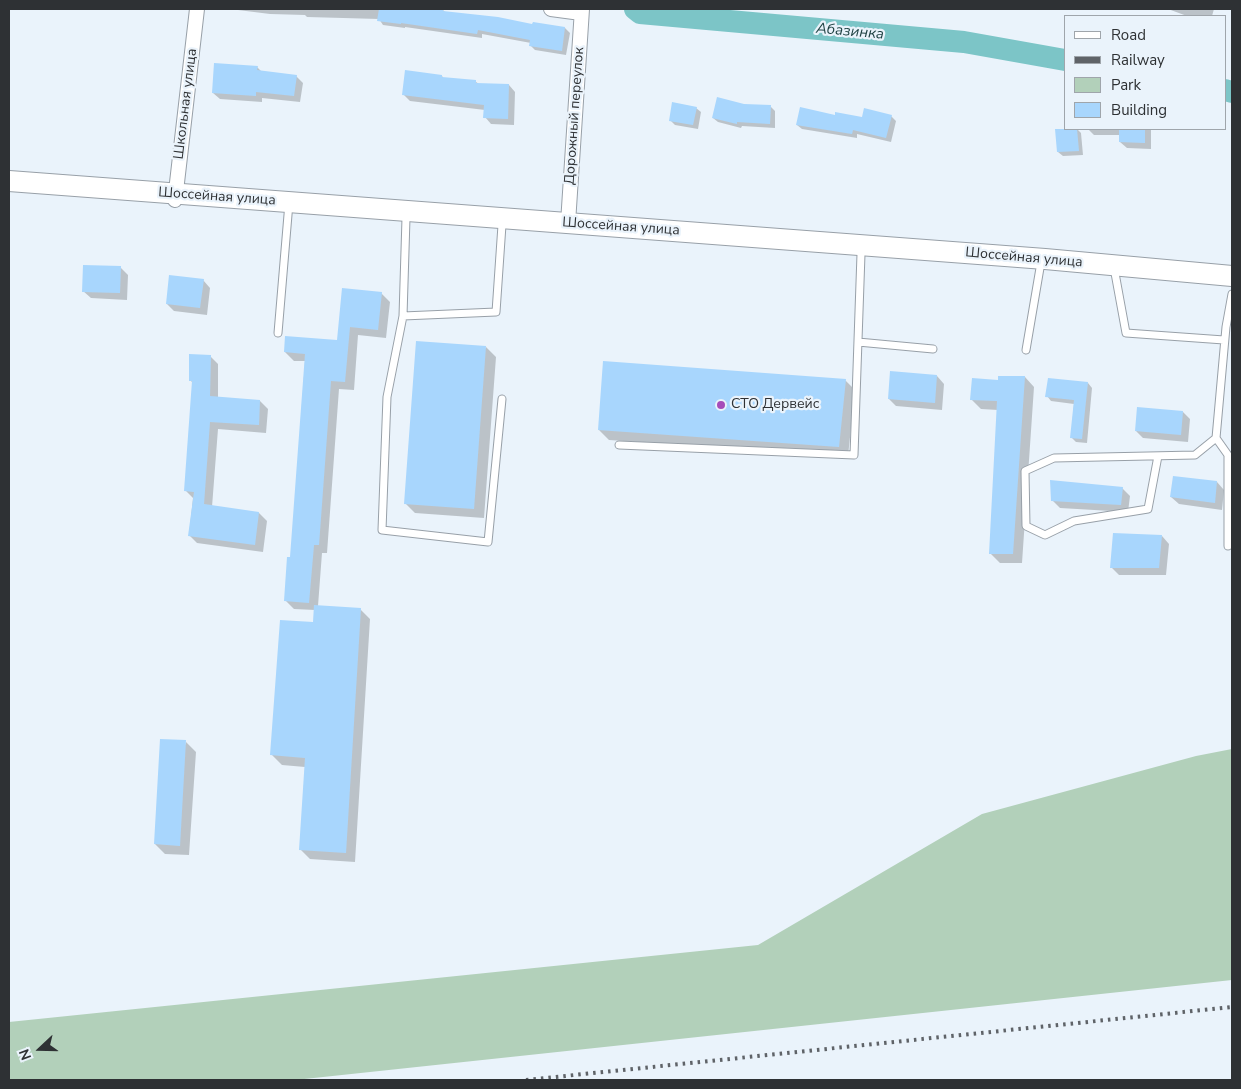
<!DOCTYPE html>
<meta charset="utf-8">
<style>
body{margin:0}
#map{position:relative;width:1241px;height:1089px;overflow:hidden;background:#eaf3fb;font-family:"Nunito Sans",sans-serif}
canvas{display:block}
.frame{position:absolute;inset:0;border:10px solid #2e3134;pointer-events:none}
.legend{position:absolute;left:1064px;top:15px;width:162px;height:115px;box-sizing:border-box;background:#eaf3fb;border:1px solid #9fa5ab;margin:0;padding:6px 9px;list-style:none;font-size:15px;color:#2e3134}
.legend li{display:flex;align-items:center;gap:10px;height:25px}
.legend b{width:25px;border:1px solid #9fa5ab}
.north{position:absolute;left:15px;top:1024px;width:50px;height:50px;-webkit-text-stroke:4px #eaf3fb;paint-order:stroke;rotate:249deg;font-size:14px;font-weight:700;line-height:20px;text-align:center;color:#2e3134}
.north::after{content:'';display:block;margin:auto;width:18px;height:22px;background:#2e3134;clip-path:polygon(50% 0,100% 100%,50% 72%,0 100%)}
</style>
<div id="map">
<canvas width="1241" height="1089"></canvas>
<div class="frame"></div>
<ul class="legend">
<li><b style="height:6px;background:#fff"></b>Road</li>
<li><b style="height:6px;background:#5f6368"></b>Railway</li>
<li><b style="height:14px;background:#b2d0ba"></b>Park</li>
<li><b style="height:14px;background:#a8d6fd"></b>Building</li>
</ul>
<div class="north">N</div>
</div>
<script>
const context = document.querySelector('canvas').getContext('2d');
context.lineJoin = 'round';
function fill(path, color) {
  context.fillStyle = color;
  context.fill(path, 'evenodd');
}
function poly(rows) {
  const path = new Path2D();
  for (const r of rows) {
    path.moveTo(r[0], r[1]);
    for (let i = 2; i < r.length; i += 2) path.lineTo(r[i], r[i + 1]);
  }
  return path;
}
function trace(path, color, width, dash) {
  context.strokeStyle = color;
  context.lineWidth = width;
  context.lineCap = dash ? 'butt' : 'round';
  context.setLineDash(dash || []);
  context.stroke(path);
}
function drawText(font, color, halo, rows, align = 'center') {
  context.font = font + ' "Nunito Sans",sans-serif';
  context.lineWidth = 4.5;
  context.setLineDash([]);
  context.textBaseline = 'middle';
  context.strokeStyle = halo;
  context.fillStyle = color;
  for (const [text, x, y, turn = 0] of rows) {
    context.save();
    context.translate(x, y);
    context.rotate((+turn || 0) * Math.PI / 180);
    context.textAlign = isNaN(turn) ? turn : align;
    if (halo) context.strokeText(text, 0, 0);
    context.fillText(text, 0, 0);
    context.restore();
  }
}
fill(poly([
 [1232,749,1232,980,295,1080,9,1080,9,1022,758,945,982,814,1196,756]
]), '#b2d0ba');
fill(poly([
 [230,9,436,9,443,10,445,12,533,25,565,28,570,33,566,55,535,50,530,45,531,43,482,34,482,38,405,27,405,28,383,25,379,19,307,17,305,15,270,14],
 [1168,9,1214,9,1212,16,1187,16],
 [257,67,262,72,296,76,303,83,300,102,262,98,262,102,220,99,213,93],
 [442,76,444,79,476,82,479,84,509,85,515,92,514,125,491,124,485,117,485,110,410,101,403,94],
 [744,105,771,107,775,111,775,128,742,126,741,128,718,122,713,118],
 [696,108,701,112,698,129,675,125,670,120],
 [891,116,896,121,891,142,857,134,857,138,802,129,797,125],
 [1077,129,1081,133,1083,155,1063,156,1058,152,1057,130],
 [1088,129,1151,129,1151,149,1127,148,1120,142,1121,135,1094,135],
 [120,267,128,275,127,300,91,298,83,291],
 [203,280,210,288,207,315,174,311,167,304],
 [343,289,381,293,390,302,386,338,358,335,354,390,339,389,327,553,322,553,318,606,360,609,370,619,355,862,310,859,300,849,305,767,282,765,272,755,314,624,315,610,294,609,285,600,291,558,305,361,294,361,285,352,338,342],
 [486,347,496,357,484,518,415,513,405,503],
 [210,356,218,364,218,398,260,401,268,409,266,433,218,429,212,507,259,513,267,521,263,552,197,543,189,535,193,498,185,490,193,383,190,380],
 [937,376,944,384,942,410,896,406,889,399],
 [1025,377,1034,387,1022,563,1000,563,990,553,998,410,981,409,971,399,999,381],
 [845,380,855,390,848,456,609,440,599,430],
 [1088,383,1092,388,1087,443,1076,442,1071,437,1074,404,1051,401,1047,396],
 [1183,412,1190,419,1188,442,1143,438,1136,431],
 [1217,482,1224,490,1222,510,1179,504,1171,497],
 [1122,488,1130,496,1128,512,1060,508,1052,500],
 [1162,536,1169,544,1166,575,1119,575,1111,567],
 [186,742,196,752,189,855,165,854,155,844]
]), '#0003');
trace(poly([
 [635,9,640,13,964,42,1065,60],
 [1225,90,1232,92]
]), '#7cc5c7', 22);
fill(poly([
 [379,9,444,9,443,11,498,17,532,24,533,22,565,27,562,51,529,46,530,40,478,30,477,34,401,23,401,24,377,21],
 [214,63,258,66,257,70,297,75,294,96,256,92,256,96,212,93],
 [405,70,442,75,442,77,476,80,476,83,509,84,508,119,483,118,484,105,402,95],
 [717,97,744,104,771,105,770,124,737,122,737,124,712,118],
 [672,102,697,107,693,125,669,121],
 [800,107,835,115,835,112,862,117,864,108,892,115,886,138,853,130,852,134,796,125],
 [1055,129,1077,129,1079,151,1057,152],
 [1119,129,1145,129,1145,143,1119,142],
 [83,265,121,266,120,293,82,292],
 [169,275,204,279,200,308,166,304],
 [342,288,382,292,378,330,350,327,345,382,331,381,319,545,314,545,309,603,284,601,287,557,290,557,305,354,284,352,285,336,337,340],
 [416,341,486,346,474,509,404,504],
 [189,354,211,355,210,396,260,400,259,425,210,422,204,504,259,512,255,545,188,536,194,492,184,491,192,381,189,381],
 [603,361,846,379,839,447,598,430],
 [890,371,937,375,935,403,888,399],
 [998,376,1025,376,1013,554,989,554,997,401,970,400,972,378,998,380],
 [1048,378,1088,382,1082,439,1070,438,1074,400,1045,397],
 [1137,407,1183,411,1181,435,1135,431],
 [1173,476,1217,481,1215,503,1170,497],
 [1050,480,1123,487,1121,505,1051,501],
 [1113,533,1162,535,1159,568,1110,568],
 [314,605,361,608,346,853,299,850,305,758,270,755,280,620,313,622],
 [160,739,186,740,180,846,154,844]
]), '#a8d6fd');
const service = poly([
 [502,225,496,312,403,316,387,397,382,530,488,542,502,399],
 [1115,273,1126,333,1224,340],
 [403,316,406,218],
 [278,333,289,203],
 [858,342,933,349],
 [1026,350,1040,268],
 [619,445,854,455,861,254],
 [1158,456,1148,509,1074,521,1045,535,1026,526,1025,471,1054,458,1195,455,1216,438],
 [1228,546,1228,455,1216,438,1226,327,1232,294]
]);
const minor = poly([
 [551,9,581,13],
 [175,200,197,9],
 [568,223,582,9]
]);
const secondary = poly([
 [9,181,1045,259,1232,276]
]);
trace(service, '#98a0a8', 9);
trace(minor, '#98a0a8', 16);
trace(secondary, '#98a0a8', 22);
trace(service, '#fff', 7);
trace(minor, '#fff', 14);
trace(secondary, '#fff', 20);
trace(poly([
 [526,1080,1232,1007]
]), '#5f6368', 4, [2.5, 5]);
for (const [x, y, r, color] of [
 [721,405,5,"#a64db9"]
]) {
  const dot = new Path2D();
  dot.arc(x, y, r, 0, 2 * Math.PI);
  context.fillStyle = color;
  context.fill(dot);
  trace(dot, '#eaf3fb', 2);
}
drawText('14px', '#2e3134', '#eaf3fb', [
 ["Школьная улица",186,104,-83],
 ["Дорожный переулок",575,116,-86],
 ["Шоссейная улица",217,197,4],
 ["Шоссейная улица",621,227,4],
 ["Шоссейная улица",1024,258,5]
]);
drawText('14px', '#2e3134', '#eaf3fb', [
 ["СТО Дервейс",731,405]
], 'left');
drawText('italic 15px', '#1c3f40', '#eaf3fb', [
 ["Абазинка",850,32,5]
]);
</script>
